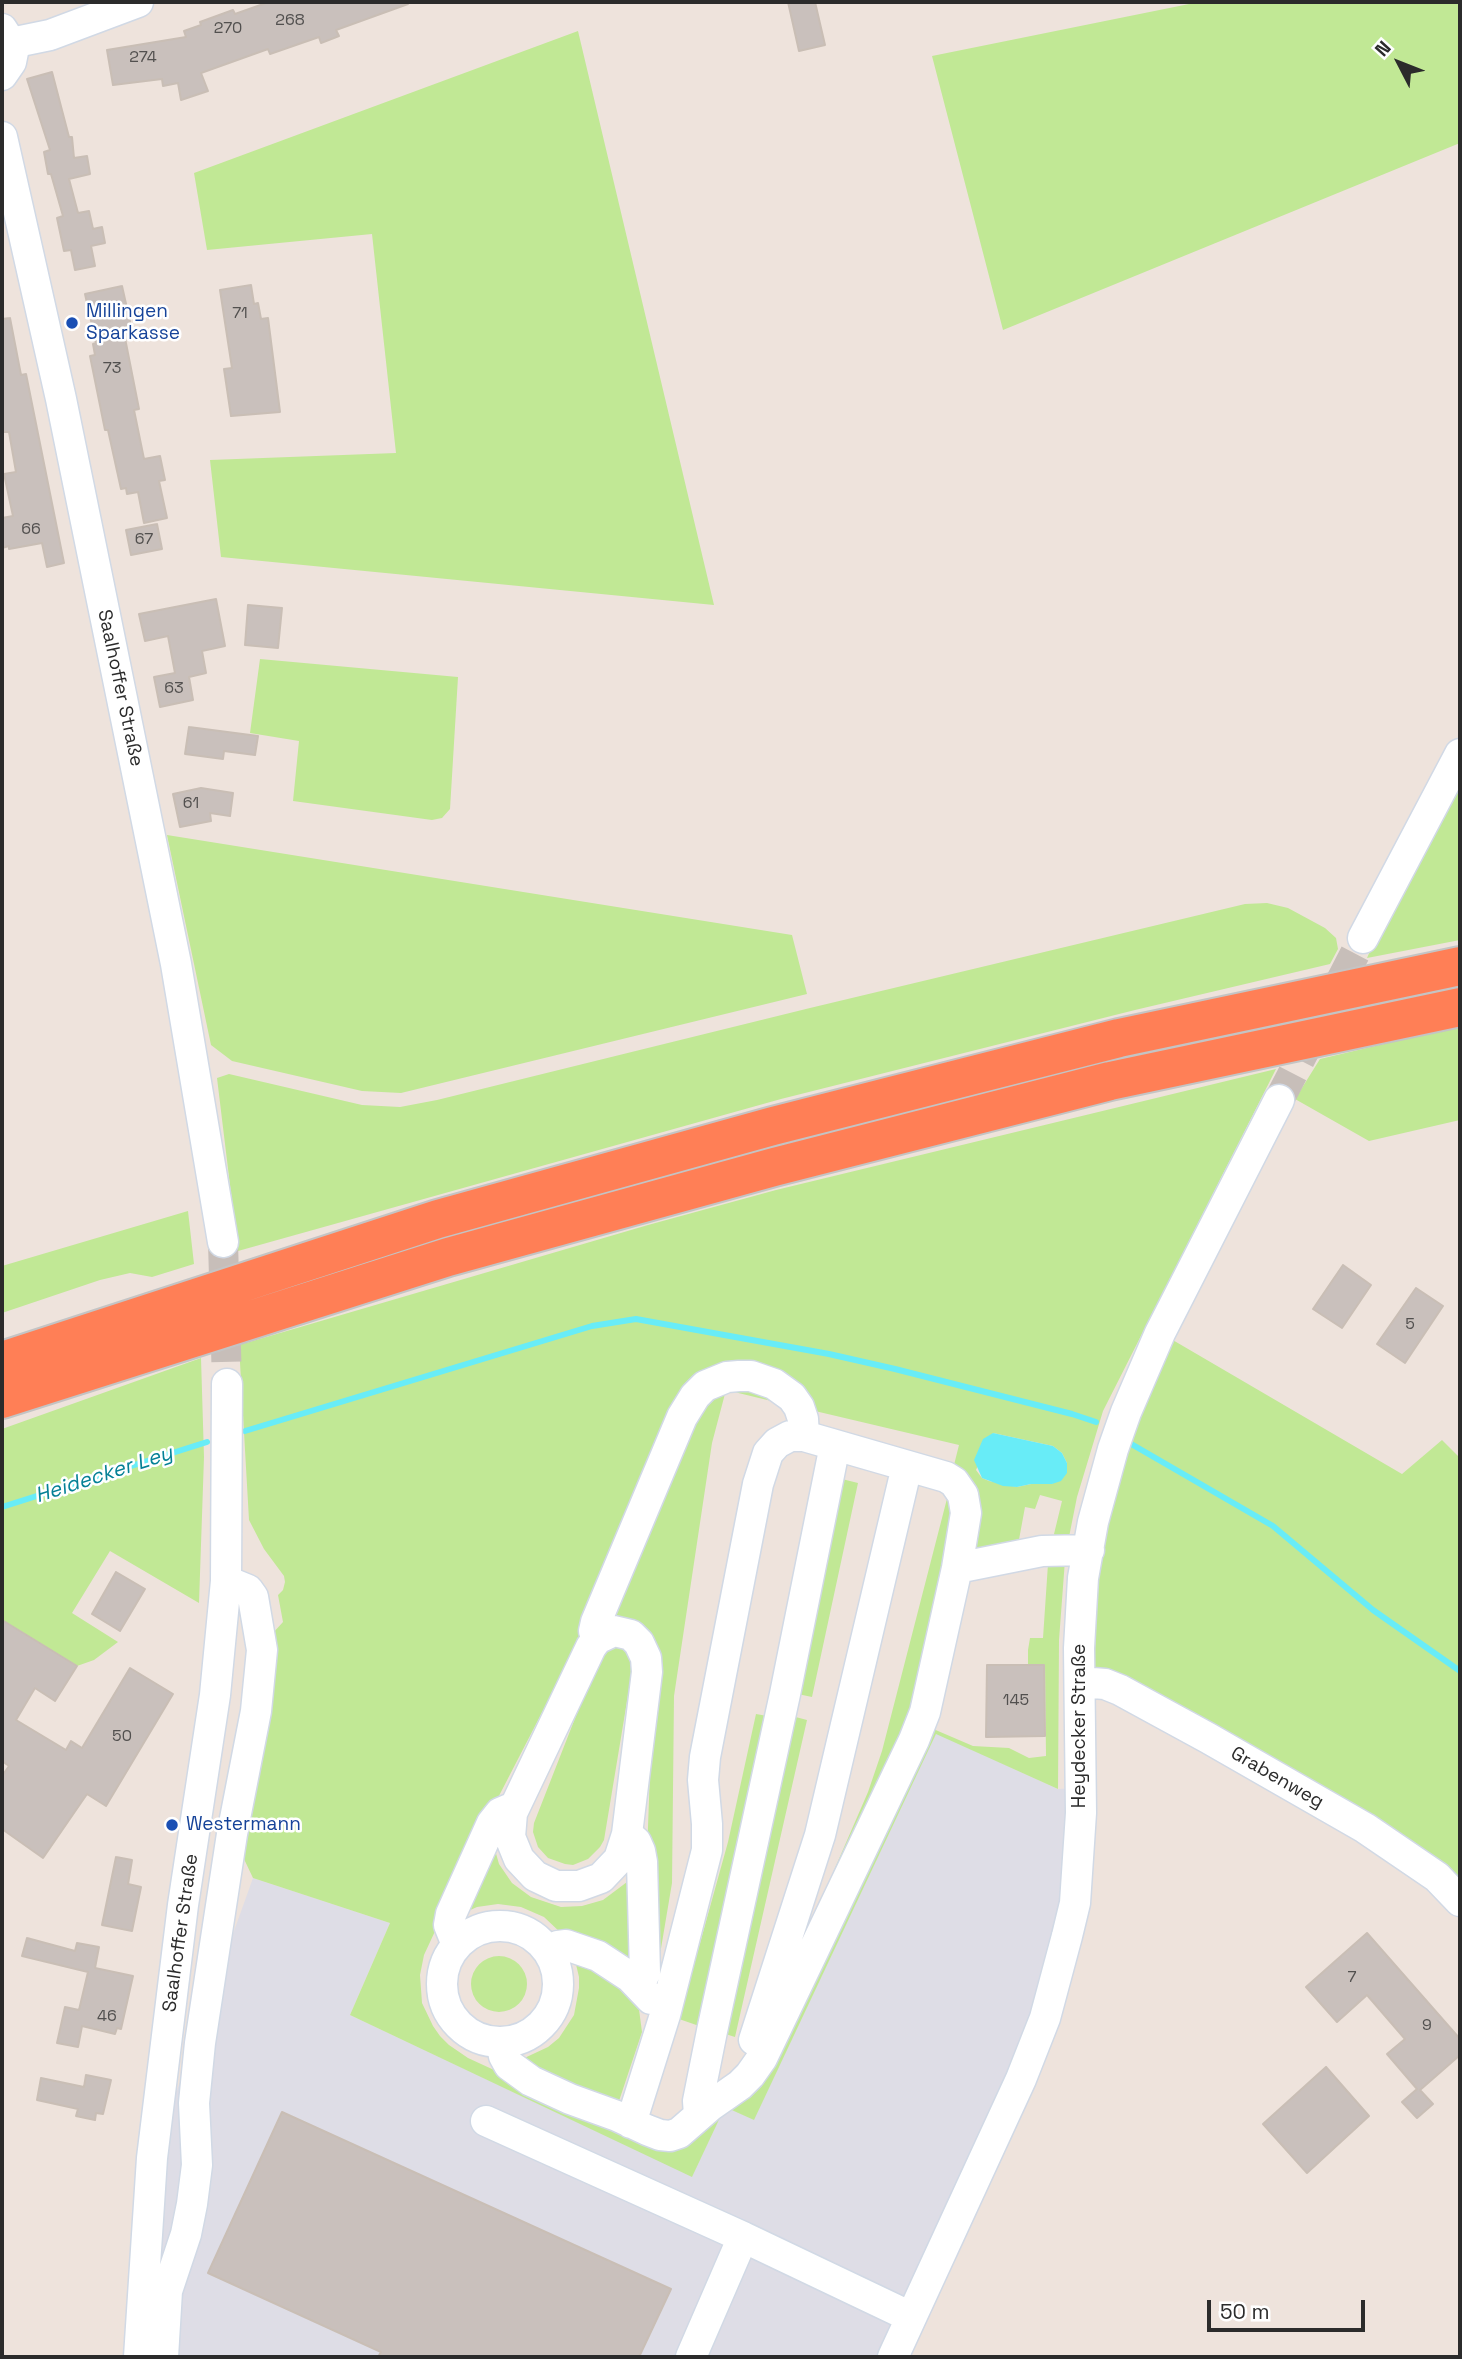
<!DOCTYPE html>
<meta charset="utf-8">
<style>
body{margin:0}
#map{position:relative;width:1462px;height:2359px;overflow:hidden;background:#eee3dc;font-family:"Space Grotesk",sans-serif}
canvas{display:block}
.frame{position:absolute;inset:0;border:4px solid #2b2b2b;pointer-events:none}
.north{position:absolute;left:1364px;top:28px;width:70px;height:70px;-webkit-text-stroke:5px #fff;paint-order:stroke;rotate:312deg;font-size:19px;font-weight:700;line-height:28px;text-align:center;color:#2b2b2b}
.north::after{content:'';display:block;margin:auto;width:24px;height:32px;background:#2b2b2b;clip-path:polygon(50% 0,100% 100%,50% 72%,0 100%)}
.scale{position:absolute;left:1207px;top:2300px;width:158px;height:32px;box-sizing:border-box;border:4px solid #2b2b2b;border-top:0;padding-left:9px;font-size:21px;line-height:24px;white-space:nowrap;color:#2b2b2b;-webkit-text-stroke:5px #fff;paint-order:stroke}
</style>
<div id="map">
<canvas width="1462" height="2359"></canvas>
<div class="frame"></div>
<div class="north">N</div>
<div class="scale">50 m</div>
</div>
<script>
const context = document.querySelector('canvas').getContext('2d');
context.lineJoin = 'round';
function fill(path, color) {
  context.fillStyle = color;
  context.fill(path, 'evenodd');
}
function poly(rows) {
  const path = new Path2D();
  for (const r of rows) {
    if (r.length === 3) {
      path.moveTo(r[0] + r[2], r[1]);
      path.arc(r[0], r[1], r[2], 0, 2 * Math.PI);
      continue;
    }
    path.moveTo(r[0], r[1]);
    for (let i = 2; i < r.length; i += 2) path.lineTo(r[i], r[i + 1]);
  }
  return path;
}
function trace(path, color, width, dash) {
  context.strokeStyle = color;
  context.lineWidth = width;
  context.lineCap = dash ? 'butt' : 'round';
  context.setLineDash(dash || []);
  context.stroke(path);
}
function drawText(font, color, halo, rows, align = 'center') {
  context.font = font + ' "Space Grotesk",sans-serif';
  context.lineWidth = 5;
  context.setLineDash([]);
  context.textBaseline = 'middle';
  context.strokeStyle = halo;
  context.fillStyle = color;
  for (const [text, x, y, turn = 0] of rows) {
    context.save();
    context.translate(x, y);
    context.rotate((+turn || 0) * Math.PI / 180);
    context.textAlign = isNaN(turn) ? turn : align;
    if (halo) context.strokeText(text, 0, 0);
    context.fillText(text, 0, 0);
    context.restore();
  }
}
fill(poly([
 [936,1733,1058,1789,1093,1787,1089,1898,904,2357,137,2357,153,2157,253,1878,390,1923,350,2015,692,2176,725,2107,754,2119]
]), '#dedde6');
fill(poly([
 [1199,2,1460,2,1460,143,1003,330,932,56],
 [578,31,714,605,221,557,210,460,396,453,372,234,207,250,194,173],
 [260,659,458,677,450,809,442,818,432,820,293,801,299,741,250,733],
 [1460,769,1460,940,1367,958,1388,910],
 [167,835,792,935,807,994,401,1093,362,1091,232,1061,211,1045],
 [1267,903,1288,908,1325,928,1336,938,1338,949,1330,964,1135,1010,781,1099,238,1251,217,1078,229,1074,362,1105,400,1107,437,1100,810,1008,1245,904],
 [1460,1026,1460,1120,1369,1141,1295,1099,1320,1059],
 [1276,1069,1103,1411,1077,1497,1068,1542,1060,1541,1054,1534,1062,1501,1040,1495,1035,1509,1025,1507,1018,1545,972,1559,954,1465,959,1445,815,1411,718,1372,487,1819,424,1955,420,1975,422,2003,433,2026,440,2036,449,2045,468,2058,646,2140,720,2108,931,1728,973,1746,1009,1748,1029,1758,1046,1756,1045,1665,1028,1666,1028,1650,1030,1638,1043,1638,1048,1564,1065,1560,1059,1640,1058,1789,936,1734,754,2120,725,2107,692,2177,350,2015,390,1923,253,1878,244,1859,242,1840,272,1634,283,1622,278,1595,283,1590,285,1582,284,1576,264,1549,249,1520,239,1345,648,1225,776,1190],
 [993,1433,1053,1446,1062,1453,1067,1463,1052,1484,1031,1484,1017,1487,989,1481,982,1478,976,1470],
 [188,1211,194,1264,152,1277,130,1273,100,1280,2,1313,2,1266],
 [1171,1339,1402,1474,1442,1440,1460,1458,1460,1901,1437,1877,1094,1687,1098,1552,1115,1470],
 [201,1358,204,1457,199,1603,110,1551,72,1613,118,1642,94,1660,77,1666,2,1620,2,1429],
 [741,1382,773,1390,792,1406,726,1390,712,1443,674,1696,672,1883,654,1990,650,1984,647,1854,654,1662,653,1647,650,1638,637,1624,619,1619,602,1621,693,1409,699,1400,716,1388],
 [838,1478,858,1483,812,1697,793,1693],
 [950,1487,957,1495,923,1688,812,1921,868,1792,882,1751],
 [610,1643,628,1649,633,1665,604,1840,600,1847,588,1859,573,1865,565,1864,548,1858,538,1847,533,1832,534,1823,601,1652],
 [756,1714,773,1717,705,2028,679,2019,728,1842],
 [788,1715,807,1720,735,2037,719,2032],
 [493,1843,499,1864,512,1883,531,1897,561,1907,582,1906,603,1900,627,1882,636,1870,639,1975,562,1934,544,1917,521,1907,498,1904,477,1907,468,1911],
 [574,1956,584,1957,638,2002,642,2032,618,2104,518,2061,548,2047,559,2038,574,2015,579,1988,579,1977],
 [499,1984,28]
]), '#c1e895');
fill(poly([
 [993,1433,1053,1446,1062,1453,1067,1463,1067,1473,1061,1481,1052,1484,1031,1484,1017,1487,1003,1486,982,1478,974,1460,983,1439]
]), '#68ecf7');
trace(poly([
 [245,1431,592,1326,636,1319,829,1354,895,1369,1072,1414,1096,1422],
 [1133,1445,1273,1526,1373,1610,1460,1671],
 [2,1507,207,1442]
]), '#68ecf7', 6);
const building = poly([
 [269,2,408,2,408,4,336,30,339,36,321,43,319,37,270,54,268,49,201,73,208,91,181,100,178,83,163,86,162,79,113,85,107,50,186,37,184,31,201,25,200,22,233,10,235,14,269,2],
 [788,2,815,2,825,45,799,51,788,2],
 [52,72,69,137,72,137,74,158,87,156,90,174,69,179,78,213,89,211,93,229,102,227,105,243,91,246,95,266,75,270,71,250,64,251,57,218,63,216,51,174,48,174,44,152,50,150,27,79,52,72],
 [251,285,254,304,258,303,261,319,268,318,280,412,231,416,224,369,232,368,220,290,251,285],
 [122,286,131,326,123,328,139,409,134,410,144,459,160,456,165,480,159,481,167,518,144,523,138,492,127,494,126,488,121,489,108,430,105,430,90,356,95,355,93,344,96,343,85,294,122,286],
 [10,318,21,375,26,374,64,563,47,567,42,543,9,549,9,546,2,548,2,518,13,516,4,474,16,472,9,432,2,432,2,319,10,318],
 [157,524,162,549,131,555,126,530,157,524],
 [216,599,225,646,202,651,206,673,189,677,193,700,160,707,154,677,175,673,168,636,145,641,139,614,216,599],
 [248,605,282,608,278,648,245,645,248,605],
 [189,727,258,736,255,755,224,751,223,759,185,754,189,727],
 [201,788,233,793,230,816,210,813,211,821,180,827,173,794,201,788],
 [1343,1265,1371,1285,1342,1328,1313,1309,1343,1265],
 [1416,1288,1443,1306,1405,1363,1377,1344,1416,1288],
 [116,1572,145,1589,120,1631,92,1614,116,1572],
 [2,1620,77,1666,55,1701,35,1688,16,1720,66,1750,71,1741,82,1748,130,1668,173,1694,106,1806,87,1794,43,1858,2,1829,2,1776,9,1766,2,1761,2,1620],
 [987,1665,1044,1665,1045,1736,986,1737,987,1665],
 [116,1857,132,1860,128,1884,141,1887,132,1931,102,1925,116,1857],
 [1367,1933,1460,2039,1460,2055,1420,2090,1433,2104,1417,2118,1402,2102,1417,2089,1387,2054,1405,2039,1367,1995,1337,2022,1306,1987,1367,1933],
 [27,1938,75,1951,77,1943,99,1947,95,1968,133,1976,121,2029,117,2028,115,2034,82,2026,78,2047,57,2043,65,2007,79,2010,88,1972,22,1956,27,1938],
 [1326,2067,1369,2116,1307,2173,1263,2124,1326,2067],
 [86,2075,111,2080,103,2114,96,2113,95,2120,76,2116,78,2109,37,2100,41,2078,84,2087,86,2075],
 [282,2112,671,2289,639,2357,378,2357,381,2352,208,2273,282,2112]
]);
fill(building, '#c9c0bc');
trace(building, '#c9beb5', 2);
trace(poly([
 [1279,1100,1363,938],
 [223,1242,227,1384]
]), '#c7beb9', 30, [30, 15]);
const minor = poly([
 [2,29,11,43,13,52,11,62,2,75],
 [11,43,50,35,138,2],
 [2,137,61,399,176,964,223,1242],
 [1363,938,1460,754],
 [957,1568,1042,1551,1089,1550],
 [614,1631,631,1635,639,1643,646,1658,647,1672,627,1834,619,1859,601,1878,579,1886,556,1886,535,1876,519,1859,510,1837,512,1813,591,1647,597,1639,614,1631],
 [597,1639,594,1631,596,1622,682,1417,695,1396,705,1386,727,1377,739,1376,751,1376,774,1384,792,1397,799,1407,803,1419,804,1436],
 [1080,1682,1105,1684,1120,1690,1208,1738,1365,1828,1437,1877,1460,1901],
 [627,1834,636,1842,640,1851,642,1862,645,1973,639,1985],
 [500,1984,58],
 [457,1945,449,1925,451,1914,492,1823,500,1813,514,1807],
 [548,1951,558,1946,566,1945,598,1956,630,1977,651,1999],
 [754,2040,820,1835,907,1466],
 [501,2042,504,2056,509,2065,531,2081,570,2099,617,2116,647,2130,660,2135,670,2136,679,2133,710,2106,740,2085,750,2075,762,2058,808,1962,914,1740,925,1712,957,1568,966,1513,963,1495,954,1482,946,1477,804,1436,790,1436,777,1443,768,1453,758,1484,705,1757,703,1780,707,1824,707,1850,665,2015,631,2123],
 [699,2115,698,2101,712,2031,785,1694,835,1445],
 [486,2121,743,2237],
 [139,2357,152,2158,183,1905,215,1695,226,1581,227,1384],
 [163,2357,167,2291,186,2234,192,2204,197,2165,194,2103,200,2043,232,1834,256,1711,262,1650,253,1597,248,1590,226,1581],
 [691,2357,743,2237,911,2317],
 [893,2357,1021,2079,1045,2018,1067,1936,1075,1903,1081,1813,1079,1648,1083,1578,1093,1522,1113,1449,1126,1412,1160,1333,1279,1100]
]);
const highway = poly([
 [2,1361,438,1219,773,1126,1119,1038,1460,966],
 [2,1399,448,1257,774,1167,1110,1081,1460,1007]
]);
trace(minor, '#d1d9e5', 33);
trace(highway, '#c4c4c4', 42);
trace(minor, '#fff', 30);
trace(highway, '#ff7f56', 38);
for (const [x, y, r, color] of [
 [72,323,7,"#1a4fb4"],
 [172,1825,7,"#1a4fb4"]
]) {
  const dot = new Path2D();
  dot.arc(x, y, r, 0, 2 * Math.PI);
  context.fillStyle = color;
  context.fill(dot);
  trace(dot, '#fff', 2.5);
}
drawText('16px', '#52504f', null, [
 ["268",290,21],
 ["270",228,29],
 ["274",143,58],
 ["71",240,314],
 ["73",112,369],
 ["66",31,530],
 ["67",144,540],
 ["63",174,689],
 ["61",191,804],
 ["5",1410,1325],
 ["145",1016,1701],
 ["50",122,1737],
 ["7",1352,1978],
 ["46",107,2017],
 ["9",1427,2026]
]);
drawText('19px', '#164399', '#fff', [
 ["Millingen",86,312],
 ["Sparkasse",86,334],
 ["Westermann",186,1825]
], 'left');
drawText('19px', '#2b2b2b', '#fff', [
 ["Saalhoffer Straße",120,688,78],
 ["Heydecker Straße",1080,1726,-90],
 ["Grabenweg",1277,1778,30],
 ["Saalhoffer Straße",181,1933,-82]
]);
drawText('italic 21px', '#058196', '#fff', [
 ["Heidecker Ley",104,1475,-18]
]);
</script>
